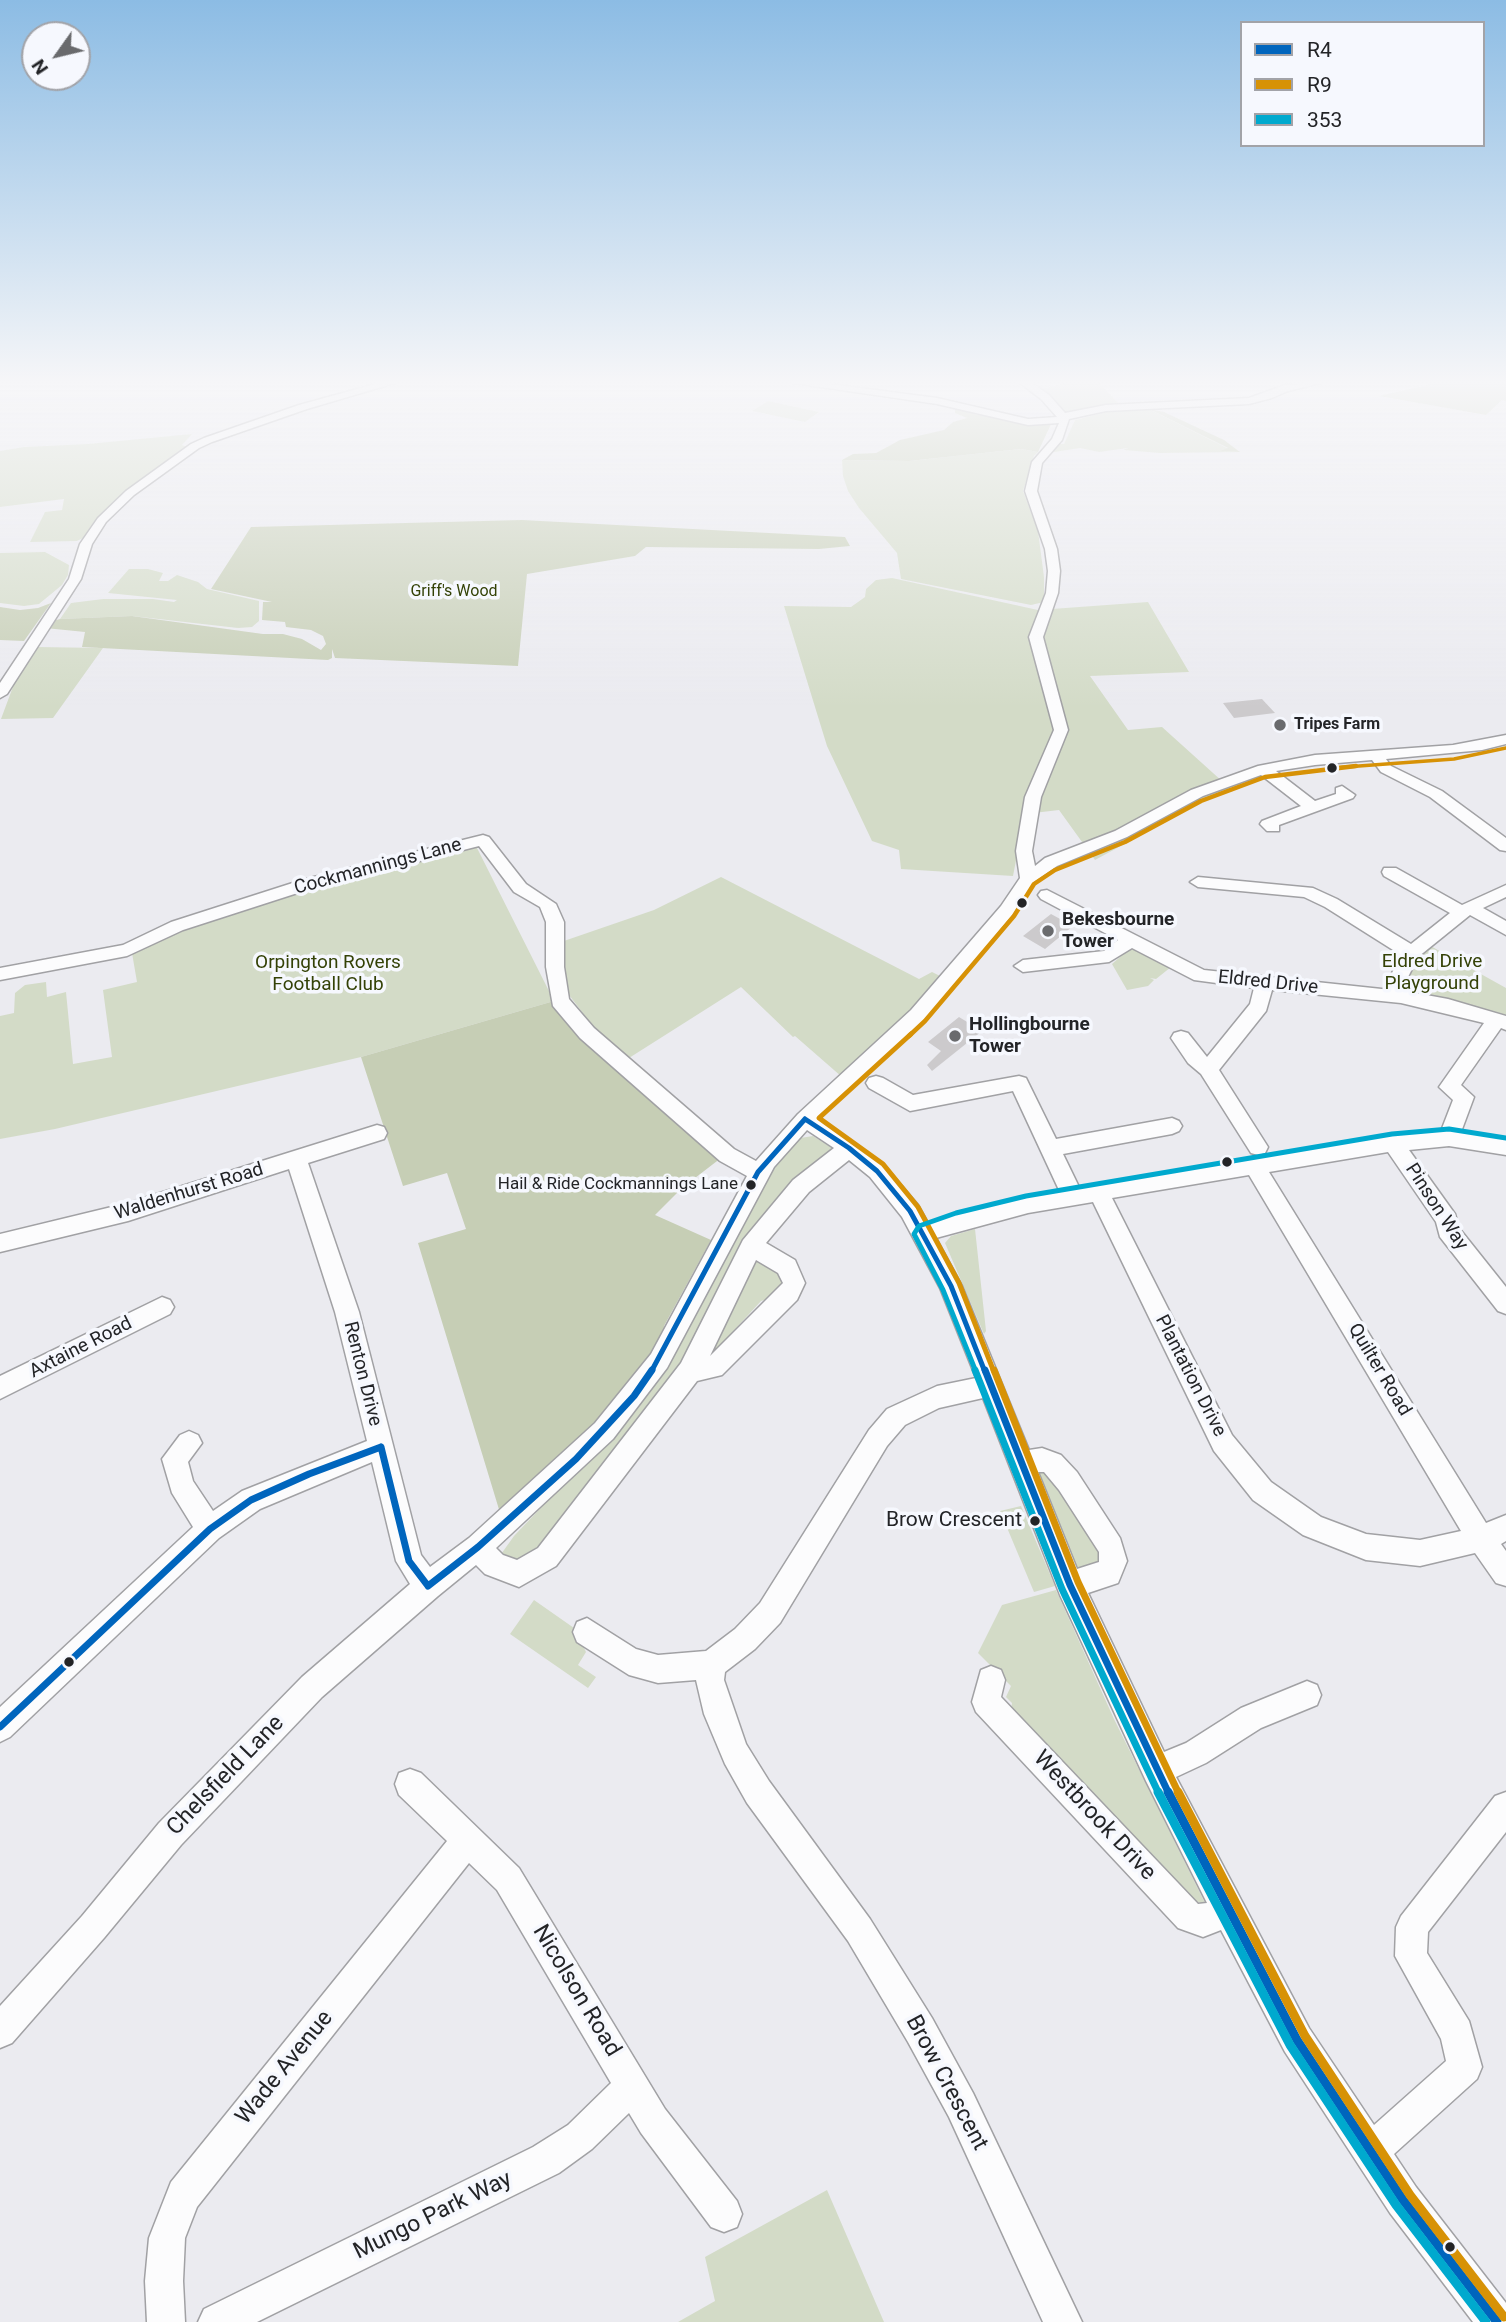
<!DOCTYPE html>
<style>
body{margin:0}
#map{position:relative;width:1506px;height:2322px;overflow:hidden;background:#ebebf0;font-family:Roboto,sans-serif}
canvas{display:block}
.legend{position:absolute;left:1240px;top:21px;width:245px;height:126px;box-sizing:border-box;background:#f6f8fe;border:2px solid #a2a3a8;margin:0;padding:9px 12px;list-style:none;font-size:21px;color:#232427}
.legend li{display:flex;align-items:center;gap:14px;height:35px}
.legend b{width:35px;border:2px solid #a2a3a8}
.north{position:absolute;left:21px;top:21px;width:70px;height:70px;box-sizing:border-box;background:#f6f8fe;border:2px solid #a2a3a8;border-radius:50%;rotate:236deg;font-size:19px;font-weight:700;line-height:28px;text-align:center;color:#232427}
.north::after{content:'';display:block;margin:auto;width:24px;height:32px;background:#696a6d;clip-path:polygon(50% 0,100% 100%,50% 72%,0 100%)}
</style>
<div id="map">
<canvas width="1506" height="2322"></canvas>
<ul class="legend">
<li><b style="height:9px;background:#0065bd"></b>R4</li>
<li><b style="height:9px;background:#d79206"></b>R9</li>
<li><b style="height:9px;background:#00a9ce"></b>353</li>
</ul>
<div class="north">N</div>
</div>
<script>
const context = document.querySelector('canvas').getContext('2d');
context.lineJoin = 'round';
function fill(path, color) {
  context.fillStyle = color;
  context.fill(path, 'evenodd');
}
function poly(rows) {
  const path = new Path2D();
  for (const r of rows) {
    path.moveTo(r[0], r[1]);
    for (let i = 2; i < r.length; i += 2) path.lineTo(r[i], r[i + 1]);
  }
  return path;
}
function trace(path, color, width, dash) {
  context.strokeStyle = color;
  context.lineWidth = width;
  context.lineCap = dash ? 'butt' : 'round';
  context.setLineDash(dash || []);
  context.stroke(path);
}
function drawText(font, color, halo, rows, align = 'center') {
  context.font = font + ' Roboto,sans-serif';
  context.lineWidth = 7;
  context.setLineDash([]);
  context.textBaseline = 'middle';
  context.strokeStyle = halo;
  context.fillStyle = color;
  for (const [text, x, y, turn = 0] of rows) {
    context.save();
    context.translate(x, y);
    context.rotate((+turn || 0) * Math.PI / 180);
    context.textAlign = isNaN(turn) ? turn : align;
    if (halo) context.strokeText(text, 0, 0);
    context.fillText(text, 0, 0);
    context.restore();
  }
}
fill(poly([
 [1065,383,1099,383,1121,406,1064,412,1041,389],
 [768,401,819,412,805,422,752,411],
 [1119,409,1149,409,1229,449,1223,451,1240,452,1160,453,1123,450,1128,448,1099,452,1080,448,1048,453,1054,444,1064,444,1075,420],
 [192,434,182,445,188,447,124,493,94,522,83,538,77,541,30,542,45,512,62,510,64,499,0,507,0,451,24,447,88,444],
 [1021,449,1038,452,1034,456,1023,491,1038,531,1044,577,1044,602,1031,605,901,579,897,553,859,508,848,491,843,476,842,460,909,461],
 [45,552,69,565,68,575,62,585,39,604,24,606,0,603,0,553],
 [129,569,148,569,163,573,159,581,168,581,177,575,198,582,207,589,259,601,259,621,252,627,238,628,132,616,60,619,71,603,103,599,153,599,174,602,177,600,108,593],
 [892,578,1038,610,1148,602,1189,672,1090,676,1128,730,1162,727,1233,791,1207,799,1095,860,1059,810,1025,814,1013,876,901,869,899,850,872,841,827,746,784,606,851,607,865,597,866,589,876,580],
 [37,647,103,648,53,718,1,719,14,684],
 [476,846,554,1001,361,1057,55,1129,0,1139,0,1016,14,1013,15,993,25,985,46,982,47,997,66,992,73,1064,112,1057,103,990,137,982,132,953,202,919,303,888],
 [721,877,919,979,932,972,940,976,912,1009,842,1077,795,1036,793,1037,741,987,629,1058,607,1045,563,987,561,942,654,910],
 [1427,944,1506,988,1506,1017,1447,999,1405,991,1405,976],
 [1128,950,1139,950,1171,967,1156,979,1150,978,1154,980,1148,986,1127,990,1112,964],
 [813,1136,837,1151,801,1180,682,1368,540,1557,518,1567,499,1557,514,1536,648,1395,767,1180,794,1139],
 [975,1229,986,1331,984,1334,945,1243,951,1236],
 [755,1255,780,1267,784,1281,771,1298,761,1301,728,1337,728,1347,721,1355,707,1350],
 [1046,1465,1107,1560,1105,1567,1076,1569,1036,1469],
 [1021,1506,1055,1586,1034,1592,1000,1511],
 [1056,1590,1114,1719,1206,1905,1180,1895,1010,1717,1012,1703,1006,1697,1011,1686,978,1653,1002,1605],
 [534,1600,574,1628,586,1652,578,1665,596,1677,588,1688,510,1634],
 [827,2190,884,2322,678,2322,715,2301,705,2257]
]), '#d3dbc7');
fill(poly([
 [1436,383,1503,383,1506,384,1506,401,1502,400,1486,415,1379,396],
 [955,409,978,415,1052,422,1038,452,1021,449,909,461,842,460,853,454,876,453,900,440,944,430,953,422,967,418,955,413],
 [1149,409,1164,412,1224,440,1240,452,1220,451,1228,448],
 [522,520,845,537,850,546,819,549,646,547,635,556,527,574,518,666,335,658,332,649,332,658,328,660,82,647,85,632,45,628,49,622,60,619,132,616,263,634,283,634,302,639,321,650,326,644,323,636,311,630,286,627,285,622,262,620,263,602,272,602,211,589,251,527],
 [51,603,24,641,0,640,0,607,20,610,38,608],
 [554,1001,570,1022,629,1081,721,1158,682,1188,655,1215,711,1240,664,1326,663,1339,613,1407,501,1516,418,1243,466,1229,447,1173,403,1186,361,1057]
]), '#c6ceb5');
fill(poly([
 [1262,699,1275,713,1234,718,1223,703],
 [1051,914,1073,926,1045,949,1023,936],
 [959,1017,982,1031,932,1071,927,1065,941,1051,928,1042]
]), '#cccacc');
const minor = poly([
 [379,383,395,383,307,409,212,442,199,448,134,495,106,522,92,544,81,579,7,694,0,698,0,683,69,579,80,544,98,518,126,491,191,444,204,438,299,405,379,383],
 [793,383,822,383,937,398,1028,419,1057,417,1041,399,1020,383,1032,383,1049,395,1065,413,1106,405,1249,398,1285,385,1321,383,1288,391,1272,398,1249,404,1106,411,1069,419,1062,440,1042,463,1037,491,1057,549,1060,571,1058,593,1043,637,1068,730,1041,797,1032,851,1035,866,1045,858,1115,831,1191,790,1258,766,1315,755,1453,745,1506,735,1506,744,1482,750,1386,759,1391,766,1442,791,1506,838,1506,851,1500,850,1430,797,1381,772,1372,760,1315,765,1276,771,1315,801,1336,794,1336,788,1342,786,1355,795,1353,798,1279,825,1279,831,1267,831,1260,824,1262,821,1301,806,1261,775,1203,796,1127,837,1057,866,1034,882,1013,914,925,1020,819,1118,884,1165,918,1205,928,1223,959,1212,1059,1190,1013,1091,910,1111,869,1088,866,1083,869,1078,876,1076,883,1078,913,1095,1019,1076,1026,1078,1056,1139,1172,1118,1179,1121,1182,1126,1179,1131,1172,1134,1063,1154,1079,1187,1393,1135,1441,1131,1453,1100,1439,1087,1484,1023,1401,1003,1272,990,1266,1011,1219,1070,1268,1147,1265,1153,1258,1155,1251,1153,1201,1074,1188,1063,1171,1038,1174,1033,1181,1031,1188,1033,1207,1057,1250,1004,1254,988,1194,980,1132,948,1109,962,1023,972,1014,966,1023,960,1104,951,1118,940,1041,899,1038,895,1041,891,1047,890,1204,970,1391,990,1390,977,1401,955,1325,907,1304,897,1198,887,1190,882,1198,877,1313,888,1337,899,1411,944,1450,913,1384,876,1382,872,1384,868,1396,868,1462,905,1506,885,1506,897,1483,908,1506,921,1506,935,1470,915,1418,957,1408,977,1410,992,1448,999,1506,1016,1506,1030,1501,1028,1461,1085,1474,1097,1461,1132,1506,1139,1506,1155,1449,1146,1409,1150,1455,1214,1459,1228,1506,1287,1506,1314,1498,1311,1440,1237,1436,1222,1388,1152,1269,1172,1486,1523,1506,1515,1506,1541,1501,1544,1506,1551,1506,1586,1496,1583,1475,1553,1420,1566,1366,1560,1303,1535,1253,1500,1214,1451,1093,1202,1028,1213,936,1238,962,1286,1029,1450,1042,1448,1061,1455,1077,1472,1120,1538,1127,1561,1118,1583,1088,1593,1164,1752,1186,1743,1241,1708,1307,1681,1317,1685,1321,1695,1317,1705,1261,1728,1206,1763,1176,1777,1309,2028,1374,2125,1446,2061,1441,2039,1395,1956,1396,1927,1401,1916,1495,1796,1506,1792,1506,1832,1428,1932,1427,1953,1469,2021,1482,2067,1477,2079,1394,2154,1416,2187,1506,2303,1506,2322,1473,2322,1390,2213,1285,2052,1221,1930,1203,1937,1178,1928,976,1712,972,1702,981,1670,991,1666,1001,1670,1005,1680,1001,1697,1198,1904,1207,1903,1146,1781,1060,1595,983,1398,939,1408,905,1425,887,1446,780,1623,755,1649,725,1672,724,1680,746,1744,769,1781,870,1919,932,2018,973,2093,1082,2322,1043,2322,949,2117,908,2042,848,1941,747,1803,725,1764,704,1714,696,1680,658,1683,629,1675,577,1642,573,1632,577,1622,587,1618,636,1649,658,1655,706,1651,735,1629,760,1603,869,1430,887,1409,937,1386,976,1378,940,1288,902,1217,870,1177,849,1160,809,1192,766,1243,795,1260,805,1283,797,1300,722,1375,697,1381,556,1566,519,1587,485,1574,476,1565,438,1596,322,1697,181,1845,104,1938,12,2043,0,2048,0,2006,82,1916,159,1823,302,1677,410,1584,396,1561,372,1462,260,1509,219,1538,10,1737,0,1742,0,1707,193,1527,172,1493,162,1459,180,1435,189,1431,198,1435,202,1443,188,1462,193,1481,213,1511,242,1491,367,1441,335,1312,289,1169,128,1221,0,1252,0,1234,128,1203,377,1125,384,1127,387,1133,384,1139,308,1163,359,1312,421,1555,430,1567,469,1538,595,1423,651,1354,747,1176,720,1161,580,1038,553,1006,546,967,546,922,540,907,514,892,479,846,313,888,183,930,127,956,0,980,0,968,123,945,171,922,302,880,483,835,489,837,526,884,556,904,564,922,564,967,569,999,594,1028,734,1149,756,1161,798,1114,911,1010,1001,906,1020,878,1016,851,1025,797,1054,730,1029,637,1046,593,1048,571,1045,549,1025,491,1032,462,1052,439,1059,423,1028,425,937,404,793,383],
 [807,1130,834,1148,793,1180,743,1240,681,1363,538,1548,517,1560,503,1555,496,1548,613,1439,667,1368,774,1167,807,1130],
 [1249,1175,1461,1531,1420,1540,1366,1534,1321,1517,1271,1482,1232,1435,1112,1198,1249,1175],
 [756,1260,778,1273,783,1283,710,1356,756,1260],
 [1038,1472,1044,1472,1059,1490,1099,1552,1099,1562,1077,1569,1038,1472],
 [162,1297,170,1300,174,1307,170,1314,0,1399,0,1376,162,1297],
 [410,1769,421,1773,519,1868,665,2109,737,2201,742,2214,737,2227,724,2232,711,2227,641,2133,629,2113,592,2149,559,2173,257,2322,198,2322,204,2309,533,2147,568,2125,611,2083,497,1890,469,1863,197,2207,185,2238,183,2281,185,2322,147,2322,145,2281,149,2238,171,2182,447,1841,399,1795,395,1784,399,1773,410,1769]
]);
trace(minor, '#a1a1a4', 3);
fill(minor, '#fcfcfd');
trace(poly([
 [805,1119,849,1148,877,1171,910,1211,951,1286,985,1372],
 [651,1372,758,1172,805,1119]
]), '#0065bd', 5);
trace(poly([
 [985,1370,1070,1585,1169,1794],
 [381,1447,409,1561,428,1586],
 [428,1586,478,1547,576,1459,634,1396,652,1370],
 [0,1727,210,1529,251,1500,309,1474,381,1447]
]), '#0065bd', 7);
trace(poly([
 [1168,1792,1297,2040,1403,2200,1497,2322]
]), '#0065bd', 9);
trace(poly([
 [1332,768,1454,759,1506,748]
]), '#d79206', 3.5);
trace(poly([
 [909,1036,925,1021,1014,916,1034,884,1055,870,1125,842,1201,801,1265,777,1356,766]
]), '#d79206', 4.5);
trace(poly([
 [911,1034,819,1118,883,1164,918,1207,959,1283,994,1372]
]), '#d79206', 5);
trace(poly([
 [994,1370,1078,1582,1179,1794]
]), '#d79206', 7);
trace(poly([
 [1178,1792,1305,2036,1410,2195,1504,2317]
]), '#d79206', 9);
trace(poly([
 [976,1372,943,1290,914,1234,919,1226,956,1213,1026,1196,1392,1134,1449,1129,1506,1138]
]), '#00a9ce', 5);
trace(poly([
 [975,1370,1062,1589,1159,1794]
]), '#00a9ce', 7);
trace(poly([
 [1158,1792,1290,2045,1396,2205,1486,2322]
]), '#00a9ce', 9);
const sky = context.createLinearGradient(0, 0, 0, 708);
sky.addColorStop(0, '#8cbce4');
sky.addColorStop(0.54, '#f6f6f8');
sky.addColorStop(1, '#f6f6f800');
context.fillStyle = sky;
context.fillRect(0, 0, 1506, 708);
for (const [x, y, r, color] of [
 [1280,725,7,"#696a6d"],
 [1332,768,6,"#232427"],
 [1022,903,6,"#232427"],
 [1048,931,7,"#696a6d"],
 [955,1036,7,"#696a6d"],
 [1227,1162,6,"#232427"],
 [751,1185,6,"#232427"],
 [1035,1521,6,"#232427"],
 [69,1662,6,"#232427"],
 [1450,2247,6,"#232427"]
]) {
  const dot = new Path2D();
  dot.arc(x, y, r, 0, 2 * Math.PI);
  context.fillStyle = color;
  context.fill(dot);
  trace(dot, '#f6f8fe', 2.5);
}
drawText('16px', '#344207', '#f6f8fe', [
 ["Griff's Wood",454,592]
]);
drawText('bold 16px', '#232427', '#f6f8fe', [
 ["Tripes Farm",1294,725]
], 'left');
drawText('17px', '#232427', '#f6f8fe', [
 ["Hail & Ride Cockmannings Lane",738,1185]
], 'right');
drawText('19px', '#232427', '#f6f8fe', [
 ["Cockmannings Lane",378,867,-15],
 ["Eldred Drive",1268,983,6],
 ["Waldenhurst Road",189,1192,-17],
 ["Pinson Way",1436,1207,57],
 ["Axtaine Road",81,1348,-27],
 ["Quilter Road",1379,1370,59],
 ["Renton Drive",362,1374,76],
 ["Plantation Drive",1190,1376,63]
]);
drawText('bold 19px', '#232427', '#f6f8fe', [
 ["Bekesbourne",1062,920],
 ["Tower",1062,942],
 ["Hollingbourne",969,1025],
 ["Tower",969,1047]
], 'left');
drawText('19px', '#344207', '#f6f8fe', [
 ["Eldred Drive",1432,962],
 ["Playground",1432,984],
 ["Orpington Rovers",328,963],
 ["Football Club",328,985]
]);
drawText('21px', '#232427', '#f6f8fe', [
 ["Brow Crescent",1022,1521]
], 'right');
drawText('23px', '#232427', '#f6f8fe', [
 ["Chelsfield Lane",226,1776,-46],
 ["Westbrook Drive",1094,1816,47],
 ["Nicolson Road",576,1991,59],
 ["Wade Avenue",285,2068,-51],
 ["Brow Crescent",946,2083,62],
 ["Mungo Park Way",433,2216,-26]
]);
</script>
